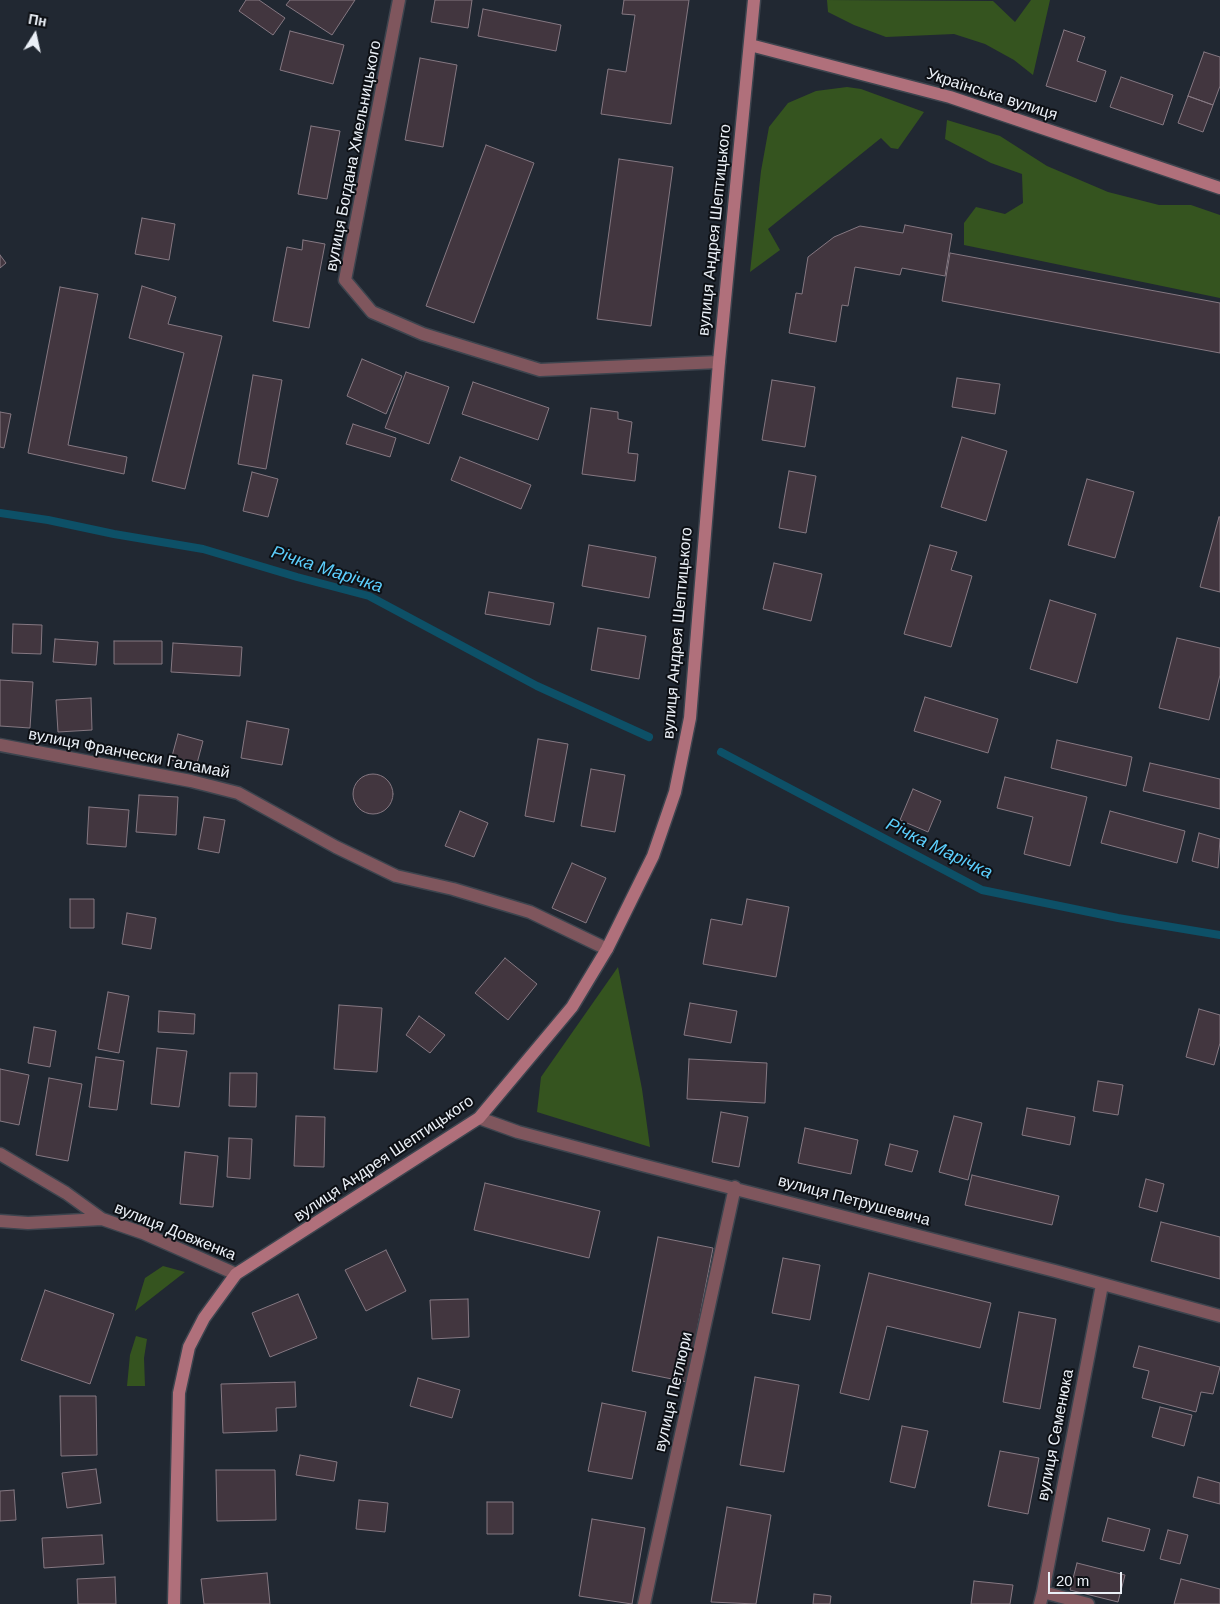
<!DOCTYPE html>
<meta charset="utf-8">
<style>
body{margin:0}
#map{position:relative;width:1220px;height:1604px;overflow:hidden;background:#212832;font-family:Arial,sans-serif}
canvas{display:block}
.north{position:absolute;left:10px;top:10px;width:50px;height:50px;-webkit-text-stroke:4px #0d1015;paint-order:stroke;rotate:10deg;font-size:14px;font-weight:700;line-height:20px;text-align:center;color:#ebf0f7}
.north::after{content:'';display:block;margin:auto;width:18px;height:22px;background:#ebf0f7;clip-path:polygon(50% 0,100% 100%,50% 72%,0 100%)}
.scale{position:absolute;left:1048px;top:1572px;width:74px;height:22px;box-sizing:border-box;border:2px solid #ebf0f7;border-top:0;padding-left:6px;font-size:15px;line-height:18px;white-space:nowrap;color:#ebf0f7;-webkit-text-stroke:4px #0d1015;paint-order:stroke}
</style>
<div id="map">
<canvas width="1220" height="1604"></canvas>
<div class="north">Пн</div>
<div class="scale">20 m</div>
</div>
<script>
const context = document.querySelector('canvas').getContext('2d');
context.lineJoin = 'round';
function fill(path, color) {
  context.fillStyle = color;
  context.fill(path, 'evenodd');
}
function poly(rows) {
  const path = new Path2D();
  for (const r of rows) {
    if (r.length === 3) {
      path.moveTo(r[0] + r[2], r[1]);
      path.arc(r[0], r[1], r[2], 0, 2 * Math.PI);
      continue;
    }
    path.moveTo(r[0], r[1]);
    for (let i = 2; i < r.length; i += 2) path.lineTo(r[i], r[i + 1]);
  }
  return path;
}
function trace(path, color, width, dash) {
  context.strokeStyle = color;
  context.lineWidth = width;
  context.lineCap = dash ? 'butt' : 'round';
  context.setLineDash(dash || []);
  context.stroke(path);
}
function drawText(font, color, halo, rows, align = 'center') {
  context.font = font + ' Arial,sans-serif';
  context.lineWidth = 4;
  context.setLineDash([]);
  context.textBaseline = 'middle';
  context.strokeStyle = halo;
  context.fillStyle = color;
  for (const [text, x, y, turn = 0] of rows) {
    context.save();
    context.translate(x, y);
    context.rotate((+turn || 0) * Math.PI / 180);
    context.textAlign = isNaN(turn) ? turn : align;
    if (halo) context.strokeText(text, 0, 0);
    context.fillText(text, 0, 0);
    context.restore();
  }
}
fill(poly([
 [827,0,993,1,1015,22,1031,0,1050,0,1033,75,1014,60,985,44,954,34,886,37,854,25,828,12],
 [847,87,861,89,924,112,898,149,891,148,881,138,768,229,780,250,750,272,761,171,769,127,788,103,816,91],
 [947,120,1000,136,1047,166,1108,192,1159,205,1191,205,1220,215,1220,298,964,245,964,223,976,207,1005,214,1023,203,1022,174,991,163,945,139],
 [618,967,642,1089,650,1147,537,1112,541,1077],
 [163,1266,185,1272,135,1311,145,1278],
 [136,1336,147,1339,144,1358,145,1386,127,1386,130,1355]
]), '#35541f');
trace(poly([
 [0,513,48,520,114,534,203,549,297,577,369,596,537,686,649,737],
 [721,752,982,890,1118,918,1220,935]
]), '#0d5067', 8);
const building = poly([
 [246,0,259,0,285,18,273,35,239,11,246,0],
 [290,0,355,0,332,35,286,5,290,0],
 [435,0,472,0,468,28,431,22,435,0],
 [624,0,689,0,671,124,601,114,608,69,626,72,635,15,622,14,624,0],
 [483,9,561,25,556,51,478,36,483,9],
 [1064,30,1085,37,1077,61,1106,71,1096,102,1046,86,1064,30],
 [290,31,344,45,333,84,280,70,290,31],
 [1204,52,1220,57,1220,86,1213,105,1188,96,1204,52],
 [420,58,457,65,443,147,405,140,420,58],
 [1121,77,1173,95,1163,125,1110,107,1121,77],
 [1188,96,1213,105,1203,132,1178,123,1188,96],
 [311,126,340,131,327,199,298,194,311,126],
 [486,145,534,163,474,323,426,306,486,145],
 [619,159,673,167,651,326,597,319,619,159],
 [142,218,175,224,169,260,135,254,142,218],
 [905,225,952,234,945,276,902,268,900,275,855,267,848,306,842,305,836,342,789,333,796,293,802,294,808,257,834,237,860,226,903,233,905,225],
 [303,240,325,244,309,328,273,321,287,247,302,250,303,240],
 [950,253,1220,303,1220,353,942,301,950,253],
 [0,255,6,263,0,268,0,255],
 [142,286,176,297,168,324,222,336,185,489,152,481,184,353,129,338,142,286],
 [60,287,98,294,68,445,127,457,124,474,28,453,60,287],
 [362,359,402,376,386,414,347,396,362,359],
 [406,372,449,387,429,444,385,428,406,372],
 [253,375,282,380,266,469,238,464,253,375],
 [957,378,1000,384,995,414,952,407,957,378],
 [772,380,815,387,805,447,762,440,772,380],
 [473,382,549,408,538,440,462,414,473,382],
 [591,408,618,412,618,419,632,422,628,453,638,454,635,481,582,474,591,408],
 [0,412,11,414,4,448,0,447,0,412],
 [353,424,396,438,390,457,346,444,353,424],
 [962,437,1007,451,986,521,941,507,962,437],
 [460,457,531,485,521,509,451,480,460,457],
 [789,471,816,476,806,533,779,528,789,471],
 [252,472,278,479,268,517,243,511,252,472],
 [1087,479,1134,492,1115,558,1068,545,1087,479],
 [1219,517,1220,517,1220,592,1200,587,1219,517],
 [589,545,656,557,649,598,582,586,589,545],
 [930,545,957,552,951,570,972,576,951,647,904,634,930,545],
 [774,563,822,574,811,621,763,609,774,563],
 [489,592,554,603,550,625,485,614,489,592],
 [1050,600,1096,614,1077,683,1030,669,1050,600],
 [13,624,42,625,41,654,12,653,13,624],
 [598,628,646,636,639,679,591,670,598,628],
 [1177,638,1220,648,1220,675,1209,720,1159,708,1177,638],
 [55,639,98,642,96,665,53,662,55,639],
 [114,641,162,641,162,664,114,664,114,641],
 [173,643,242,647,240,676,171,672,173,643],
 [0,680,33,682,30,728,0,726,0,680],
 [925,697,998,719,988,753,914,731,925,697],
 [91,698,92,730,58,732,56,700,91,698],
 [247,721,289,729,282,765,241,758,247,721],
 [178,734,203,741,196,767,171,760,178,734],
 [538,739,568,744,554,822,525,816,538,739],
 [1057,740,1132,757,1126,786,1051,768,1057,740],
 [1150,763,1220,779,1220,809,1143,791,1150,763],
 [591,769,625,775,615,832,581,826,591,769],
 [373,794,20],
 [1005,777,1087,797,1070,866,1024,854,1033,817,997,808,1005,777],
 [913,789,941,801,928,832,900,820,913,789],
 [139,795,178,797,176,835,136,832,139,795],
 [89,807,129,810,126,847,87,844,89,807],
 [460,811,488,823,474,857,445,846,460,811],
 [1110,811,1185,831,1177,863,1101,843,1110,811],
 [204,817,225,820,219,853,198,849,204,817],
 [1199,833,1220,839,1218,868,1192,861,1199,833],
 [572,863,606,878,586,923,552,908,572,863],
 [70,899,94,899,94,928,70,928,70,899],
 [747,899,789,907,776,977,703,964,711,919,742,925,747,899],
 [127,913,156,918,151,949,122,944,127,913],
 [505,958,537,984,508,1020,475,993,505,958],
 [108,992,129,996,119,1053,98,1049,108,992],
 [690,1003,737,1011,731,1043,684,1035,690,1003],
 [339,1005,382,1008,377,1072,334,1069,339,1005],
 [1199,1009,1220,1015,1220,1043,1214,1065,1186,1057,1199,1009],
 [159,1011,195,1014,194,1034,158,1032,159,1011],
 [419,1016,445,1035,430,1053,406,1035,419,1016],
 [34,1027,56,1031,50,1067,28,1063,34,1027],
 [157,1048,187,1051,179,1107,151,1104,157,1048],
 [96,1057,124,1061,117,1110,89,1107,96,1057],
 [689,1059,767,1063,765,1103,687,1099,689,1059],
 [0,1069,29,1075,19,1125,0,1121,0,1069],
 [230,1073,257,1073,256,1107,229,1106,230,1073],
 [49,1078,82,1084,68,1161,36,1155,49,1078],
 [1098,1081,1123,1085,1118,1115,1093,1111,1098,1081],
 [1027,1108,1075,1117,1070,1145,1022,1135,1027,1108],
 [721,1112,748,1117,739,1167,712,1162,721,1112],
 [296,1116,325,1117,324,1167,294,1166,296,1116],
 [954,1116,982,1123,968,1180,939,1172,954,1116],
 [805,1128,858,1140,851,1174,798,1163,805,1128],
 [229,1138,252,1139,250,1179,227,1177,229,1138],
 [890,1144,918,1151,912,1172,885,1165,890,1144],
 [185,1152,218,1156,213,1207,180,1204,185,1152],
 [972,1175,1059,1196,1052,1225,965,1205,972,1175],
 [1146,1179,1164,1184,1157,1212,1139,1207,1146,1179],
 [485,1183,600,1211,589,1258,474,1230,485,1183],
 [1161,1222,1220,1237,1220,1279,1151,1261,1161,1222],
 [658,1237,713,1248,687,1382,632,1371,658,1237],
 [386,1250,406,1291,366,1311,345,1270,386,1250],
 [783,1258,820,1265,810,1320,772,1313,783,1258],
 [869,1273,991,1303,980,1348,887,1326,869,1400,840,1393,869,1273],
 [45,1290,114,1314,90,1384,21,1360,45,1290],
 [298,1294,317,1338,270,1357,252,1313,298,1294],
 [468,1299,469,1337,432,1339,430,1300,468,1299],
 [1019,1312,1056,1319,1040,1409,1003,1402,1019,1312],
 [1139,1346,1220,1367,1213,1394,1201,1392,1196,1412,1142,1398,1149,1371,1133,1367,1139,1346],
 [755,1377,799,1385,784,1472,740,1465,755,1377],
 [418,1378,460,1390,452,1418,410,1406,418,1378],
 [295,1382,296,1407,276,1408,277,1431,223,1433,221,1384,295,1382],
 [60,1396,96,1396,97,1455,61,1456,60,1396],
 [602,1403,646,1412,632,1479,588,1471,602,1403],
 [1160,1407,1192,1415,1184,1446,1152,1437,1160,1407],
 [902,1426,928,1431,915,1488,890,1482,902,1426],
 [1000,1451,1039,1458,1028,1514,988,1506,1000,1451],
 [300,1455,337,1462,334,1481,296,1475,300,1455],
 [96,1469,101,1503,67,1508,62,1473,96,1469],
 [216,1470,275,1470,276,1520,217,1521,216,1470],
 [1198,1477,1220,1483,1220,1504,1193,1497,1198,1477],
 [14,1490,16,1520,0,1521,0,1491,14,1490],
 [359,1500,388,1503,385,1532,356,1529,359,1500],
 [487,1502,513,1502,513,1534,487,1534,487,1502],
 [727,1507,771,1515,756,1604,711,1602,727,1507],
 [1108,1518,1150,1529,1144,1551,1102,1541,1108,1518],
 [592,1519,645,1528,632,1604,579,1596,592,1519],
 [1168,1530,1188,1535,1180,1564,1160,1559,1168,1530],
 [102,1535,104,1564,44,1568,42,1538,102,1535],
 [1077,1563,1125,1575,1118,1602,1070,1590,1077,1563],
 [267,1573,270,1604,204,1604,201,1579,267,1573],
 [115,1577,116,1604,78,1604,77,1579,115,1577],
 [1181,1579,1220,1589,1220,1604,1174,1604,1181,1579],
 [974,1581,1013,1585,1010,1604,971,1604,974,1581],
 [814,1594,831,1596,830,1604,813,1604,814,1594]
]);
fill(building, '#42363f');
trace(building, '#857882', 1);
const street = poly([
 [399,0,345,280,372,312,423,334,540,370,719,362],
 [0,745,191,781,238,793,336,847,396,876,453,889,530,912,607,949],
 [479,1118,518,1132,642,1165,1055,1271,1220,1316],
 [0,1154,66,1193,102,1219,143,1233,236,1274],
 [0,1221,28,1223,102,1219],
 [1043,1592,1102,1285],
 [644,1604,735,1187],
 [1040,1604,1043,1592,1088,1604]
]);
const secondary = poly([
 [750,45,950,97,1220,188],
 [174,1604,179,1393,189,1347,204,1318,236,1274,479,1118,572,1007,607,949,653,856,675,792,690,718,719,362,754,0]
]);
trace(street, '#3d444e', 15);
trace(secondary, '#3d444e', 15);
trace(street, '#7f565d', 12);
trace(secondary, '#b0707b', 12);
drawText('16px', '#ebf0f7', '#0d1015', [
 ["Українська вулиця",992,95,18],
 ["вулиця Богдана Хмельницького",354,156,-79],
 ["вулиця Андрея Шептицького",715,230,-84],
 ["вулиця Андрея Шептицького",678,633,-85],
 ["вулиця Франчески Галамай",129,754,11],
 ["вулиця Андрея Шептицького",384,1159,-34],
 ["вулиця Петрушевича",854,1201,15],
 ["вулиця Довженка",175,1232,22],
 ["вулиця Петлюри",674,1392,-77],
 ["вулиця Семенюка",1056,1435,-79]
]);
drawText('italic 18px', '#5ccefc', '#0d1015', [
 ["Річка Марічка",327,570,18],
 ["Річка Марічка",939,849,26]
]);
</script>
